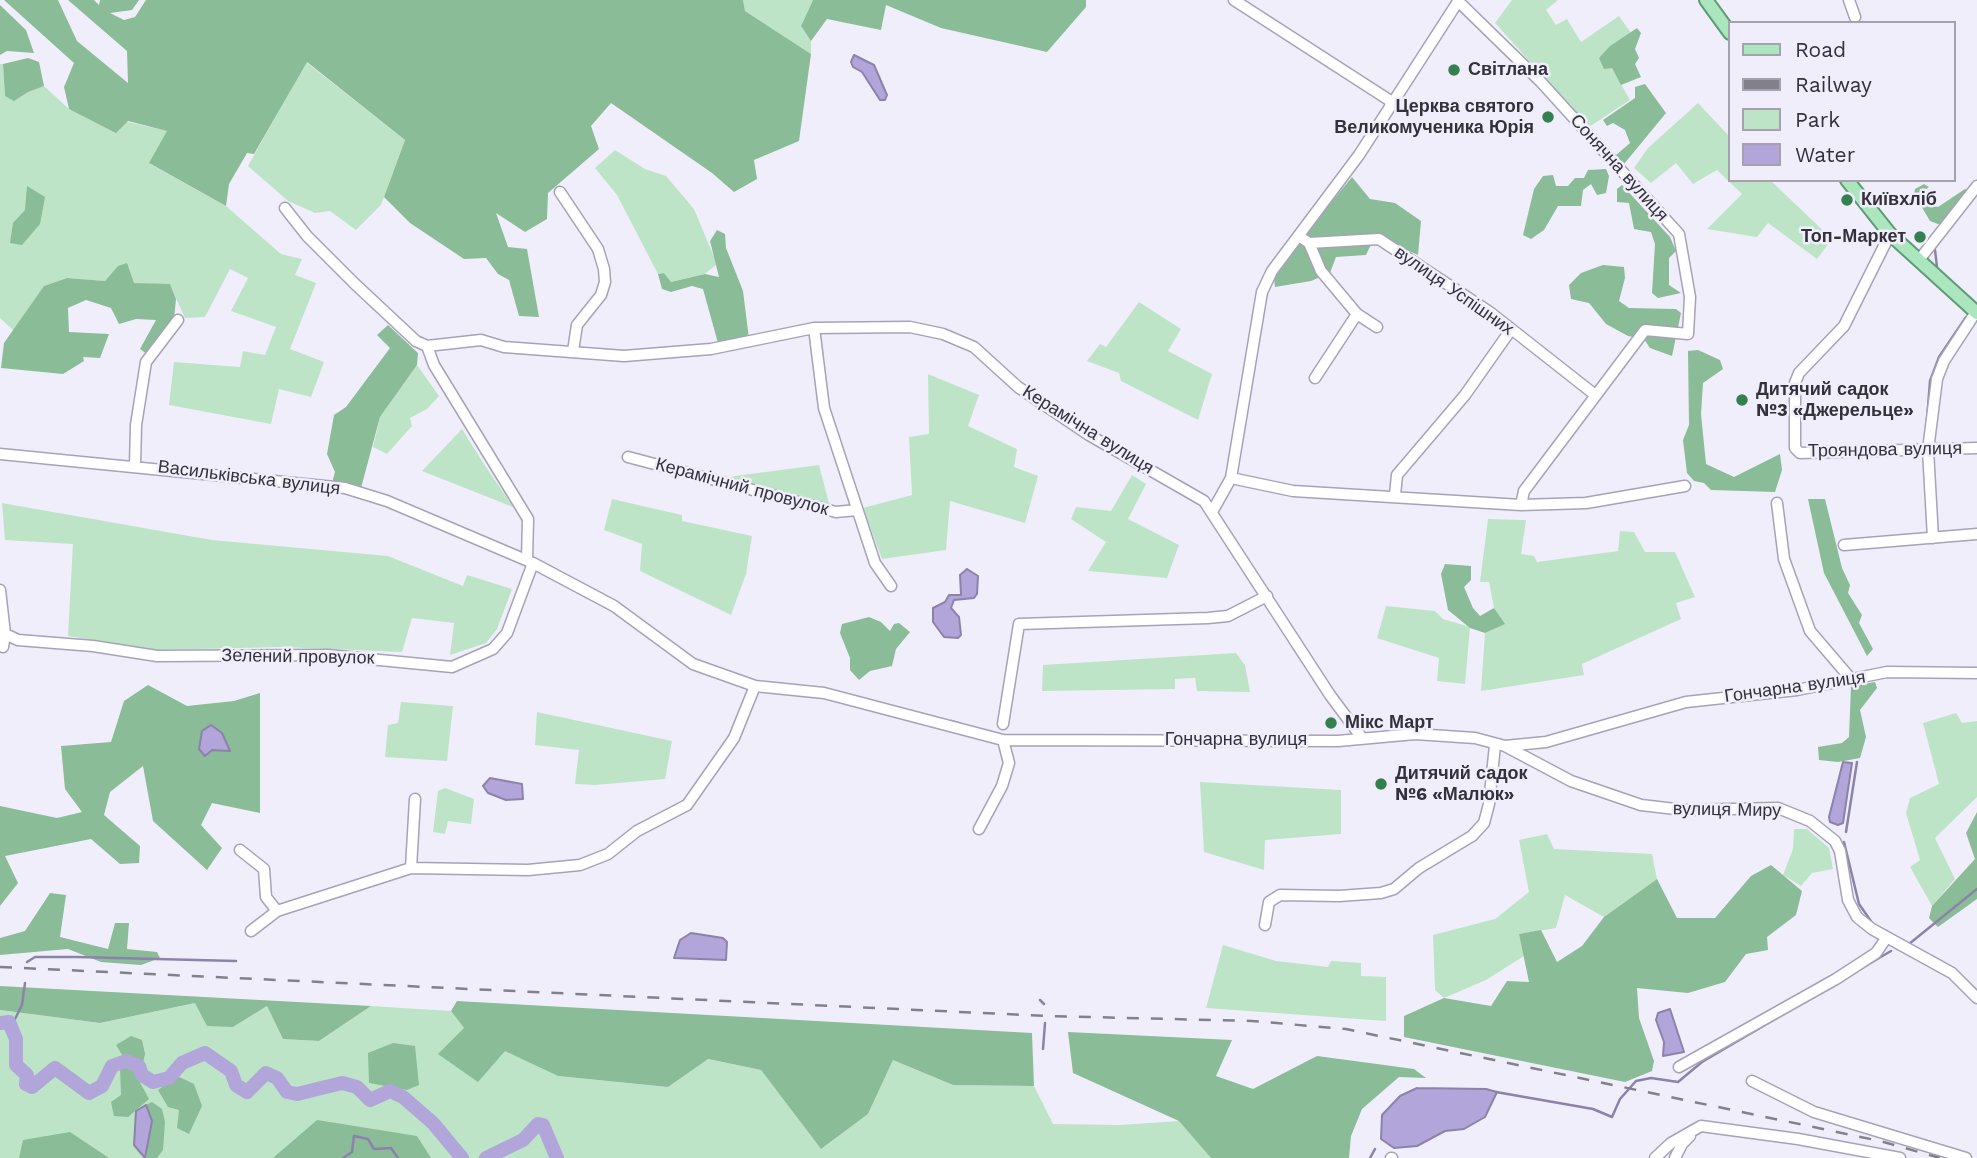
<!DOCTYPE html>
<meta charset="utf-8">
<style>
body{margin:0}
#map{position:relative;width:1977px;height:1158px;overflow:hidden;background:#f1eefc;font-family:"Work Sans",sans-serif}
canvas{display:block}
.legend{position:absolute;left:1728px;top:21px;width:228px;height:161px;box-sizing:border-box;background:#f1eefc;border:2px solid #a5a2ae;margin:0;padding:9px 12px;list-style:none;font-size:21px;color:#33313a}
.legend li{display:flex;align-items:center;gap:14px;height:35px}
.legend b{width:35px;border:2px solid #a5a2ae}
</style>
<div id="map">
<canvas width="1977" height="1158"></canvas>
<ul class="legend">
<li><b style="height:9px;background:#ace6be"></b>Road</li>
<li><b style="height:9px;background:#82808b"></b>Railway</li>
<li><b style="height:19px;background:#bee4c7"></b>Park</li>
<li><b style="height:19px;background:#b2a5da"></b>Water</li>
</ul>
</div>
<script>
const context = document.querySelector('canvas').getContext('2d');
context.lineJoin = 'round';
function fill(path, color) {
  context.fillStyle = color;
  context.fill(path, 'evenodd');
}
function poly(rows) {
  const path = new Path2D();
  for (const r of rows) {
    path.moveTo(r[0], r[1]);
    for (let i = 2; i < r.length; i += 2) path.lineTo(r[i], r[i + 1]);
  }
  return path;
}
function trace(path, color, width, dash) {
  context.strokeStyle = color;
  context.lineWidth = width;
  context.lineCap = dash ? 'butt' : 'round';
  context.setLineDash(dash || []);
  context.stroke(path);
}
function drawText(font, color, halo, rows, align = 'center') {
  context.font = font + ' "Work Sans",sans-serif';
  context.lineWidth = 5;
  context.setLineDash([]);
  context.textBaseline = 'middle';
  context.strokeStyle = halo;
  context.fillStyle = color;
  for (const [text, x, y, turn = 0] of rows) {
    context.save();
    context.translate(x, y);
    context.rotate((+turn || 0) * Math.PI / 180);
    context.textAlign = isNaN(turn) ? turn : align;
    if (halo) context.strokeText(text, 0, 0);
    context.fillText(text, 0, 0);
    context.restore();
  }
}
fill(poly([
 [743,0,813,0,801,26,811,41,811,54,745,11],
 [1512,0,1558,0,1546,10,1556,25,1567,19,1581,42,1619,16,1631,33,1610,46,1612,68,1630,100,1589,127,1495,23],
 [306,62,405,140,381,205,356,230,330,211,315,213,288,201,248,166],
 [0,64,3,64,5,96,44,86,69,109,168,131,150,164,226,206,281,254,302,259,295,275,316,283,290,349,324,362,311,397,279,389,271,424,169,405,174,362,240,367,243,351,265,355,276,327,231,311,248,278,230,269,205,317,185,318,170,285,134,283,118,267,105,281,67,278,44,286,14,331,0,318],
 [1698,103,1730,137,1730,180,1770,180,1832,239,1817,259,1768,223,1757,237,1707,229,1742,194,1717,170,1693,184,1676,163,1651,183,1634,168,1648,148],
 [615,150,645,169,666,176,694,209,717,264,705,274,671,282,664,273,658,274,617,195,595,168],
 [1139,302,1181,329,1168,351,1212,374,1198,420,1121,381,1119,373,1087,361,1100,344,1106,347],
 [417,365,439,396,427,409,410,418,412,426,387,454,373,447,380,417],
 [928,374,979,395,968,426,1017,449,1014,467,1038,476,1025,523,950,501,946,550,882,559,863,508,912,495,909,437,929,434],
 [462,429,482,461,513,507,422,471],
 [819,465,830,507,726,479,735,476],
 [1132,475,1146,484,1128,519,1179,545,1167,578,1088,571,1106,542,1071,519,1076,507,1111,511],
 [612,499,682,515,682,521,752,536,746,574,731,615,640,571,642,544,604,530],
 [2,503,212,540,388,556,463,586,467,575,512,589,497,629,486,643,450,655,454,623,412,618,402,652,282,647,156,650,68,636,73,544,5,540],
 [1488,519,1526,520,1521,554,1534,556,1537,562,1618,551,1620,531,1634,532,1645,552,1675,552,1695,597,1676,603,1681,619,1582,664,1584,675,1481,691,1485,633,1504,624,1494,608,1489,582,1480,582],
 [1386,606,1435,611,1443,619,1470,627,1465,684,1437,681,1439,658,1377,638],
 [1236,653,1245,665,1250,692,1197,691,1195,678,1175,679,1175,689,1042,691,1043,665],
 [401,702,453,706,447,761,385,757,388,725,398,723],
 [537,712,672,741,665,779,595,785,575,784,579,750,535,745],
 [1956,713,1962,723,1977,721,1977,797,1935,838,1955,879,1932,906,1910,867,1920,860,1906,813,1910,798,1939,784,1923,723],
 [1200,782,1341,790,1341,834,1265,840,1264,870,1204,852],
 [445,788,474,799,471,824,448,821,445,834,433,832,438,791],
 [1794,829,1807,829,1829,848,1833,869,1812,873,1801,886,1783,875,1793,849],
 [1547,834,1554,849,1652,854,1657,879,1604,917,1565,895,1556,928,1519,934,1524,956,1486,980,1444,998,1435,990,1433,935,1495,919,1529,892,1519,840],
 [1223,945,1276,961,1328,967,1331,961,1361,963,1361,976,1386,977,1386,1021,1206,1008],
 [195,1003,233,1027,267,1006,283,1039,319,1041,371,1006,451,1011,464,1028,558,1076,668,1087,707,1059,761,1070,821,1149,868,1114,893,1060,953,1085,1034,1086,1053,1124,1120,1125,1180,1121,1211,1158,0,1158,0,1010,100,1023]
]), '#bee4c7');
fill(poly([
 [4,0,58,0,77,41,128,83,127,51,68,0,94,0,99,5,100,0,139,0,132,10,110,13,124,20,135,17,146,0,743,0,745,11,811,54,799,141,754,160,757,179,734,192,712,173,611,103,591,126,599,149,548,193,547,219,525,232,496,213,508,247,527,249,539,317,519,316,509,280,498,274,486,258,464,259,410,223,384,197,405,140,307,62,254,154,247,153,229,184,226,206,149,163,167,131,128,121,116,133,69,109,64,87,74,63],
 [813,0,1086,0,1086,7,1047,52,941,28,886,5,881,30,827,19,811,41,801,26],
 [0,5,26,30,34,53,7,51,0,55],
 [1637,28,1641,33,1635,49,1639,58,1635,64,1641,77,1621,85,1612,68,1604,69,1599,58,1610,46],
 [28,58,39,62,44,86,28,92,14,101,5,96,3,64],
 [1645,84,1666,113,1624,164,1615,156,1630,143,1625,130,1613,123,1607,126,1603,120,1635,98,1635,87],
 [1606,169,1609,176,1606,193,1597,195,1591,184,1583,190,1581,206,1558,206,1544,230,1531,239,1523,235,1534,189,1543,176,1553,175,1556,186,1568,186,1575,178,1584,178,1588,170],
 [1352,177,1370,199,1395,203,1421,221,1418,255,1375,236,1366,255,1336,257,1330,273,1311,281,1275,287,1274,277,1295,246],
 [1924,184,1929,187,1925,190,1934,206,1938,207,1965,189,1969,191,1945,223,1938,224,1930,221,1914,194,1915,189],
 [1622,185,1670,237,1676,251,1669,258,1669,285,1681,293,1658,298,1652,293,1655,244,1651,232,1634,229,1629,203,1617,202,1617,189],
 [27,186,45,197,40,224,22,245,10,243,13,223,25,210],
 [717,230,725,234,726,248,743,291,749,339,718,343,703,289,692,286,671,292,662,289,658,274,664,273,671,282,705,274,719,277,710,241],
 [127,263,134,283,170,284,176,299,174,319,147,354,140,349,156,320,136,319,119,324,111,308,86,300,68,308,69,332,109,334,100,358,83,357,84,361,63,374,1,368,4,343,44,286,67,278,105,281,118,266],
 [1603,265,1624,267,1625,278,1619,301,1629,308,1676,309,1681,313,1672,356,1650,348,1644,339,1628,336,1606,324,1589,303,1571,299,1569,285,1581,273],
 [388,325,418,353,417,365,380,417,361,488,332,483,335,472,327,454,334,415,346,407,390,348,377,335],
 [1698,350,1720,360,1723,369,1703,383,1701,414,1706,464,1734,477,1780,454,1782,470,1775,492,1711,490,1704,483,1694,481,1687,473,1683,440,1689,425,1688,351],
 [1808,499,1825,499,1842,568,1850,585,1848,593,1862,615,1859,623,1873,649,1867,656,1824,573],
 [1445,564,1471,566,1471,580,1464,587,1473,608,1480,616,1494,608,1505,624,1485,633,1470,628,1448,610,1441,574],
 [869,617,881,622,890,631,894,624,899,623,910,632,896,649,892,666,870,671,859,680,850,670,850,658,840,633,842,624],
 [1875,682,1877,688,1860,710,1866,737,1860,758,1838,762,1819,760,1818,747,1842,743,1849,737,1851,686],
 [148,685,187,706,234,701,260,693,260,813,212,803,201,825,222,848,207,870,153,821,143,766,110,792,104,815,140,846,139,863,120,864,91,839,5,856,18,883,0,906,0,806,57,818,82,812,65,789,61,746,111,742,124,701],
 [1977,812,1977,899,1938,927,1929,918,1932,906,1975,859,1966,833],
 [1771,865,1802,891,1796,915,1767,937,1768,950,1746,954,1725,982,1688,993,1637,988,1639,1018,1654,1061,1652,1071,1625,1082,1404,1037,1404,1016,1444,998,1491,1006,1507,981,1529,982,1519,934,1541,930,1557,962,1582,946,1604,917,1657,879,1677,918,1715,918,1751,876],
 [50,893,66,895,60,937,108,949,115,923,129,923,127,949,157,952,160,958,141,965,101,962,68,949,0,955,0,938,25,931],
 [0,986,371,1006,319,1041,283,1039,267,1006,233,1027,207,1026,195,1003,100,1023,0,1010],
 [457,1001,1032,1033,1034,1086,953,1085,893,1060,868,1114,821,1149,761,1070,708,1059,668,1087,558,1076,505,1051,478,1082,438,1054,464,1028,451,1011],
 [1068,1032,1232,1040,1216,1076,1253,1089,1317,1056,1414,1069,1426,1078,1399,1077,1362,1109,1351,1136,1349,1158,1211,1158,1179,1121,1073,1073],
 [131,1036,142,1040,145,1054,143,1063,124,1058,116,1045],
 [393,1043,415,1046,419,1085,407,1090,369,1083,368,1053],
 [120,1068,132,1068,149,1099,128,1117,114,1116,111,1102,121,1095],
 [177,1076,194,1084,202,1106,189,1134,177,1128,179,1110,168,1107,158,1090],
 [152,1102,162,1109,165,1122,163,1150,157,1158,146,1158,152,1121,146,1105],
 [317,1120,417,1136,431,1158,273,1158],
 [70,1132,109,1158,19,1158,23,1140]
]), '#89bc97');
const water = poly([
 [854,55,874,65,887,95,885,100,880,100,862,72,853,67,851,62,854,55],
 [967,569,978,576,977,594,974,598,954,600,951,608,959,617,961,635,958,638,944,637,933,622,933,608,945,602,949,595,961,595,960,575,967,569],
 [211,725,222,733,230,751,212,750,205,756,199,749,202,731,211,725],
 [1843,762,1852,763,1843,823,1838,825,1830,822,1829,817,1843,762],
 [490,778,522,784,523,799,506,800,488,793,483,786,490,778],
 [691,933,723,938,727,942,726,960,674,958,680,940,691,933],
 [1670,1009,1684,1052,1663,1056,1664,1042,1656,1020,1658,1013,1670,1009],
 [1417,1088,1486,1089,1497,1092,1485,1117,1464,1129,1445,1131,1417,1146,1394,1148,1381,1139,1382,1115,1400,1096,1417,1088],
 [146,1105,152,1121,145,1158,134,1145,136,1111,146,1105]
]);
fill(water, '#b2a5da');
trace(water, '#8c82aa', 2);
trace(poly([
 [1935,250,1937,267],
 [1927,420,1930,381,1939,357,1966,317],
 [951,721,961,724],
 [1846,832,1857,762],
 [1844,842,1859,904,1873,924],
 [1909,944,1977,889],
 [27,962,35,957,77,957,236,961],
 [1040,1000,1044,1004],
 [11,1027,22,1005,25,983],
 [1043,1049,1045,1023],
 [1496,1092,1593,1109,1612,1117,1620,1099,1636,1081,1651,1078,1678,1082,1702,1062,1891,951],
 [343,1158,352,1152,354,1136,368,1139,374,1149,391,1148,398,1158],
 [1370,1158,1375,1149]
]), '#8c82aa', 2.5);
trace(poly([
 [0,1023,9,1022,16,1039,16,1065,27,1075,26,1084,32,1087,55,1068,89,1093,102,1086,112,1066,126,1061,139,1066,142,1075,153,1082,169,1078,182,1063,205,1053,231,1071,236,1085,247,1092,266,1073,277,1078,287,1092,297,1094,342,1083,357,1087,370,1100,390,1091,403,1097,433,1123,462,1158],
 [486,1158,523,1140,538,1124,543,1125,557,1158]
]), '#b2a5da', 14);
const minor = poly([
 [1234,0,1389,100,1391,106],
 [1849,0,1855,17],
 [1458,1,1540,81,1679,234,1690,297,1688,334,1645,330,1524,491,1521,505],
 [560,192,598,249,604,269,605,282,601,295,577,325,573,351],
 [285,208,307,236,355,284,416,341,427,346,434,365,528,519,527,560],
 [1890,234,1844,326,1799,373,1795,383,1795,448,1800,453,1977,448],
 [1299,236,1309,243,1379,239,1491,313,1594,394],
 [1309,243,1321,271,1357,314,1377,327],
 [1919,260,1977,186],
 [814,328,824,408,875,563,891,586],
 [427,346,481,340,504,347,624,356,711,349,814,328,910,327,943,334,974,347,1018,387,1089,435,1204,501,1330,695,1362,738],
 [1315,378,1357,314],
 [0,454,345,488,387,501,533,563,614,606,693,664,755,686,824,693,1003,740,1338,741,1415,734,1475,738,1505,746,1546,742,1686,702,1797,690,1887,672,1977,673],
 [628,457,836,512,857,510],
 [135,466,136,425,146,362,178,320],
 [1231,478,1293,491,1521,505,1586,503,1685,486],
 [1395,495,1397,475,1465,395,1510,331],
 [1777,503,1784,559,1810,631,1851,679],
 [1212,512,1231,478,1262,292,1272,271,1359,155,1459,0],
 [1933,538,1928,450,1937,379,1944,361,1976,312],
 [1844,545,1977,534],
 [0,590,5,634,3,647],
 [5,634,18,640,93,646,157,656,328,655,452,667,493,649,507,633,533,563],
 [1003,724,1019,624,1208,618,1228,616,1267,596],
 [1505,746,1571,781,1641,805,1684,810,1778,808,1810,821,1835,841,1840,851,1848,900,1857,917,1872,929,1952,973,1977,998],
 [415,799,411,868,528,870,580,865,608,854,637,831,687,805,734,738,755,686],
 [979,829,1002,786,1009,763,1003,740],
 [240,850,264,869,266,897,277,911,411,868],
 [1265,925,1269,902,1280,895,1339,896,1381,893,1394,889,1419,868,1472,836,1484,823,1489,804,1495,745],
 [251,931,277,911],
 [1679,1067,1836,979,1876,953,1887,937],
 [1752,1081,1814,1112,1966,1158],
 [1701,1126,1798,1139,1900,1158],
 [1391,1158,1392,1158],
 [1655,1158,1671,1143,1701,1126],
 [1675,1158,1682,1144,1690,1136]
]);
const major = poly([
 [1706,0,1730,33],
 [1847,180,1890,234,1977,313]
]);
trace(minor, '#a7a2b8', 13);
trace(major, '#5d9c74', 16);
trace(minor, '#fff', 10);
trace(major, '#ace6be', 12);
trace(poly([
 [0,967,1047,1016,1252,1021,1346,1029,1880,1141,1940,1158]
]), '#82808b', 2.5, [12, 12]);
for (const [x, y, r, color] of [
 [1454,70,7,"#34804f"],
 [1548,117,7,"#34804f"],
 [1847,200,7,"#34804f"],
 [1920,237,7,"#34804f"],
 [1742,400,7,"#34804f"],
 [1331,723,7,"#34804f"],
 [1381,784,7,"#34804f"]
]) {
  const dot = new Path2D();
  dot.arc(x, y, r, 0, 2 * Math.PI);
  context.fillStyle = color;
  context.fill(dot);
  trace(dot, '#f1eefc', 2.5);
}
drawText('bold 18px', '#33313a', '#f1eefc', [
 ["Світлана",1468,70],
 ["Церква святого",1534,107,"right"],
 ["Великомученика Юрія",1534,128,"right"],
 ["Київхліб",1861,200],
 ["Топ-Маркет",1906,237,"right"],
 ["Дитячий садок",1756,390],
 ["№3 «Джерельце»",1756,411],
 ["Мікс Март",1345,723],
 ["Дитячий садок",1395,774],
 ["№6 «Малюк»",1395,795]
], 'left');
drawText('18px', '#33313a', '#f1eefc', [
 ["Сонячна вулиця",1619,168,48],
 ["вулиця Успішних",1454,291,35],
 ["Керамічна вулиця",1088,430,32],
 ["Трояндова вулиця",1885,450,-1],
 ["Васильківська вулиця",249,478,7],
 ["Керамічний провулок",742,487,15],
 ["Зелений провулок",298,657,1],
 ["Гончарна вулиця",1795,687,-8],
 ["Гончарна вулиця",1236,740],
 ["вулиця Миру",1727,810,1]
]);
</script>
